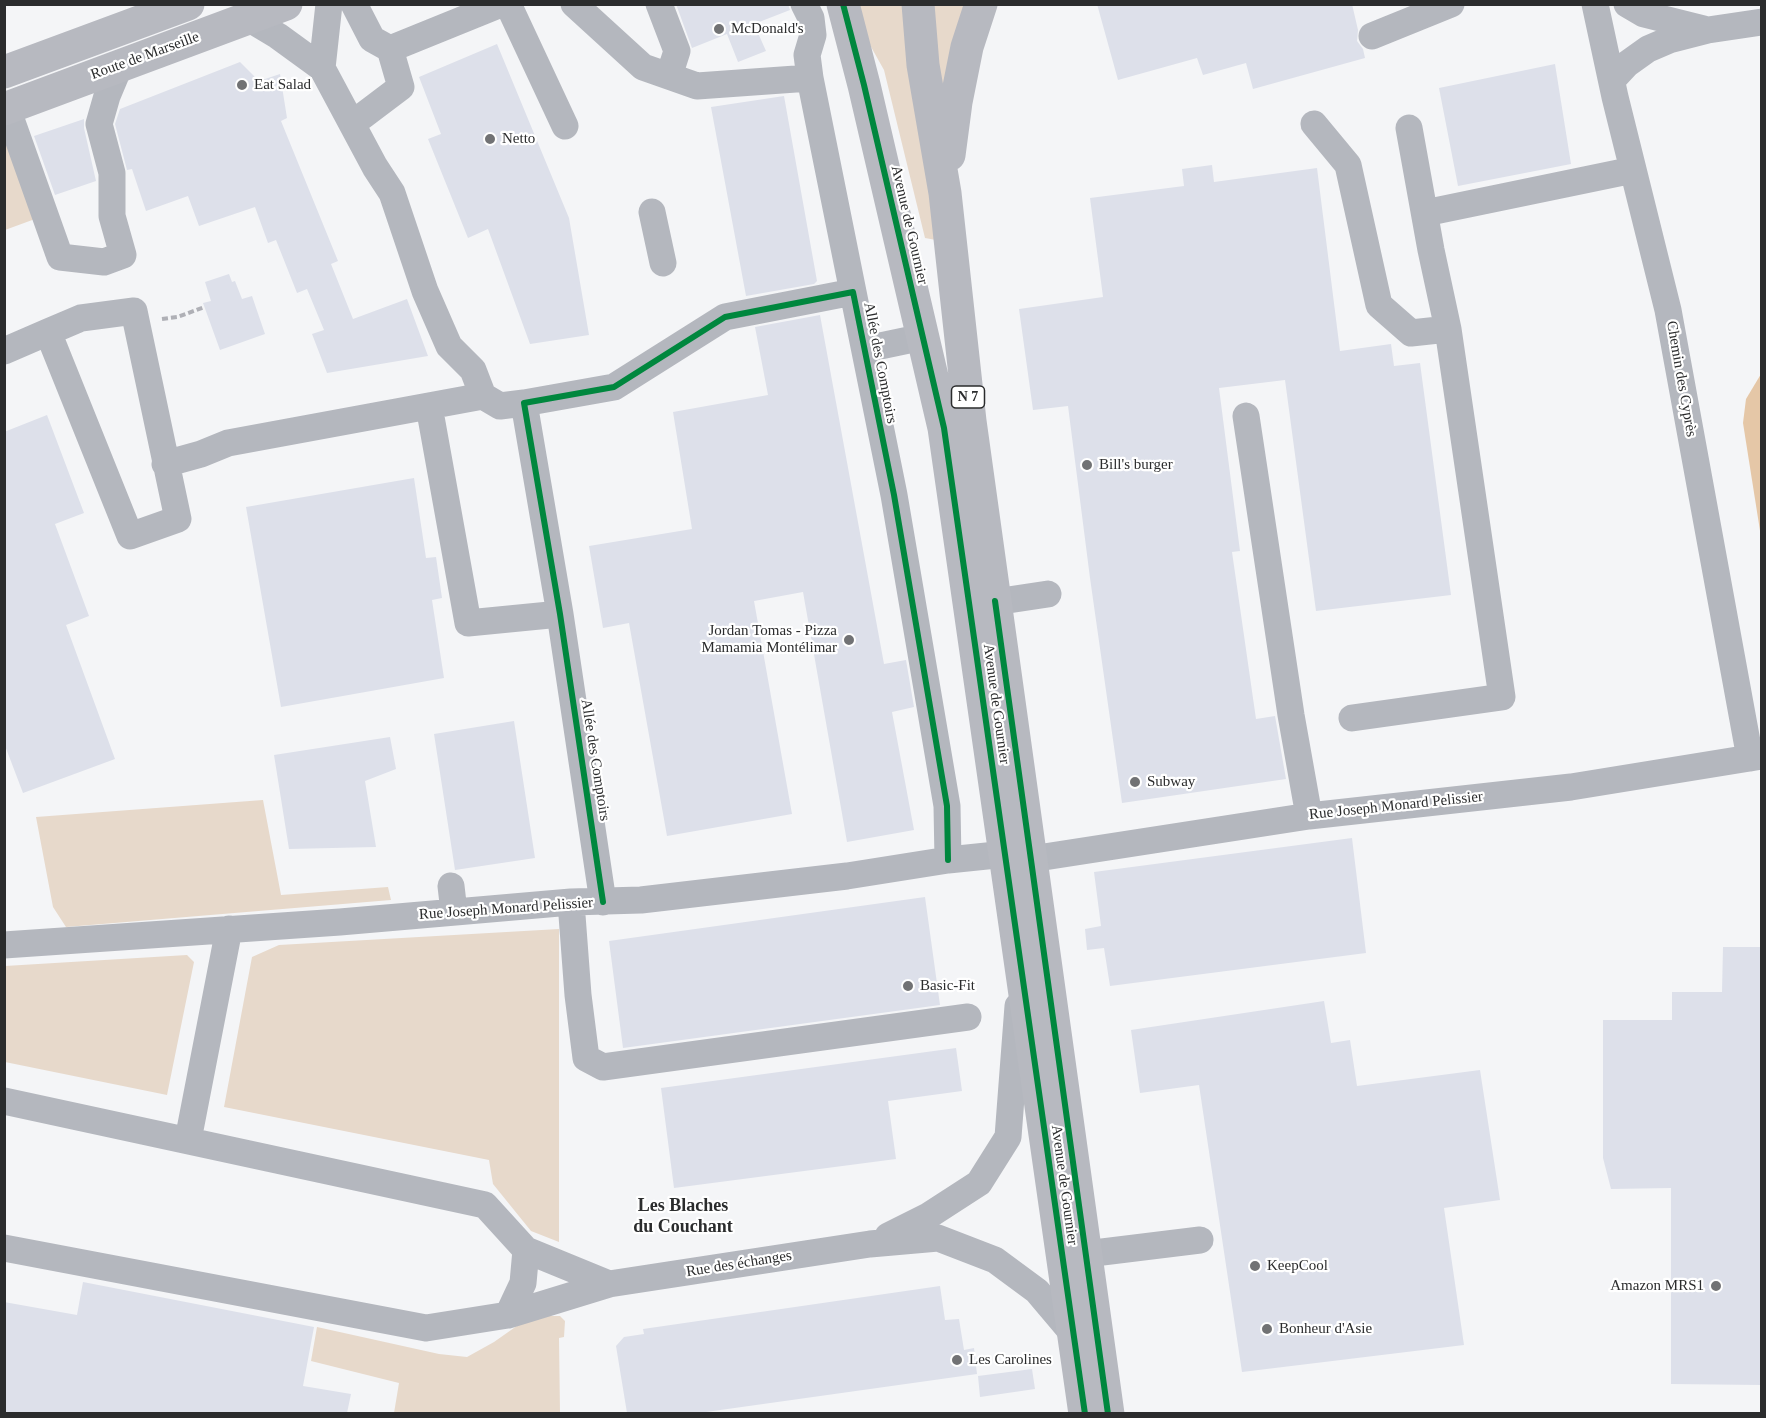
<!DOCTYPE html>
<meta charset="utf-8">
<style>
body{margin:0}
#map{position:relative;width:1766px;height:1418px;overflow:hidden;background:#f4f5f7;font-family:Georgia,serif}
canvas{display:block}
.frame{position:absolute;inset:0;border:6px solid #2b2c2d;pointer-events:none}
</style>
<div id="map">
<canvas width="1766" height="1418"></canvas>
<div class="frame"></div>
</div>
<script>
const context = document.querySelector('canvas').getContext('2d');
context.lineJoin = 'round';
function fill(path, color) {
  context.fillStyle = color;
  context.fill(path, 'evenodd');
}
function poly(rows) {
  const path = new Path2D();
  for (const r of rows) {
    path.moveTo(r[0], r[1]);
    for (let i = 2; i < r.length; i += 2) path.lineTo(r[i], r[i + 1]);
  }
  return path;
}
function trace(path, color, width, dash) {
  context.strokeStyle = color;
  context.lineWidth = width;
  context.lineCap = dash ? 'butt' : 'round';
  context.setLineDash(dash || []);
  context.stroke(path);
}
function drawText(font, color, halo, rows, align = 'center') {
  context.font = font + ' Georgia,serif';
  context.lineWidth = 4.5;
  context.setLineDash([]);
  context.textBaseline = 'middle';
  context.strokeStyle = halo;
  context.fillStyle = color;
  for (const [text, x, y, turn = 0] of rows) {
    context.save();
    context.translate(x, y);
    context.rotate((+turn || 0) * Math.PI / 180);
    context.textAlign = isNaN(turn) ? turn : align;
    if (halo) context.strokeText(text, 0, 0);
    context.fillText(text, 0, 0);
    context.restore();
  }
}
fill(poly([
 [854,5,902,5,936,240,925,238,884,70,861,29],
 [924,5,967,5,938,112],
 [4,137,35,219,5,230],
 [263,800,281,895,388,887,391,900,66,927,53,907,36,817],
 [559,929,559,1242,531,1231,493,1184,489,1160,224,1107,252,957,279,945],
 [187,955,194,962,167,1095,5,1062,5,966],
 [548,1316,560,1316,565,1321,564,1337,559,1338,560,1413,394,1413,399,1383,311,1361,317,1327,439,1354,467,1357,494,1342,521,1323]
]), '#e7d9cb');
fill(poly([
 [1761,374,1761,537,1743,423,1746,399]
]), '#e5c7a7');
fill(poly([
 [676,4,788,4,790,10,754,24,766,51,738,62,727,34,692,48],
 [1097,4,1352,4,1358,30,1357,41,1363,49,1365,58,1253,89,1246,63,1203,75,1197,58,1118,80],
 [497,44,569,218,589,335,530,344,488,229,468,238,428,139,441,134,419,77],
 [240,62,259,81,280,74,287,118,281,121,338,261,331,264,353,319,407,299,428,356,327,373,312,334,324,330,307,289,297,293,276,240,268,243,255,207,199,226,188,196,146,211,132,169,127,170,115,124,120,109],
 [1555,64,1571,164,1458,186,1439,88],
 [784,96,817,281,814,284,746,296,711,107],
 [84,119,84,128,96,181,55,195,34,136],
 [1212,165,1214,182,1317,168,1340,351,1391,344,1394,366,1420,363,1451,595,1316,611,1285,380,1219,388,1240,551,1232,552,1256,719,1275,716,1286,779,1122,803,1090,578,1068,406,1033,410,1019,309,1103,297,1090,198,1184,186,1182,169],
 [229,274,232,282,235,281,242,299,252,296,265,334,220,350,203,303,211,301,205,282],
 [820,315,884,664,906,660,914,707,892,712,914,830,847,842,803,592,754,601,792,814,667,836,629,623,603,628,589,546,692,529,673,412,768,395,755,327],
 [47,415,84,513,55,524,89,616,66,625,115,759,23,793,4,743,4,432],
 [414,478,426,558,436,557,442,598,432,600,444,678,281,707,246,507],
 [514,721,535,858,455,870,434,734],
 [390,737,396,769,365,781,376,847,289,849,274,755],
 [1352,838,1366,953,1110,986,1104,948,1087,950,1085,929,1101,926,1094,872],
 [925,897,940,1005,623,1048,609,941],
 [1723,947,1761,947,1761,1385,1671,1384,1671,1188,1611,1189,1603,1158,1603,1020,1672,1020,1672,992,1722,992],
 [1324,1001,1331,1043,1350,1040,1357,1086,1480,1070,1500,1200,1444,1208,1464,1345,1242,1372,1199,1085,1140,1093,1131,1030],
 [956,1048,962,1091,888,1101,896,1159,674,1188,661,1088],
 [83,1282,314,1327,303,1386,351,1394,347,1413,4,1413,4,1302,77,1315],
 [940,1286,945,1320,959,1319,964,1350,974,1348,977,1374,699,1413,627,1413,616,1346,624,1337,644,1334,643,1329],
 [1032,1369,1035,1389,980,1397,978,1376]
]), '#dde0ea');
trace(poly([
 [162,319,177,317,205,307]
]), '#afb0b6', 4, [6, 3]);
trace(poly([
 [354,4,372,39,390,49,501,4],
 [508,4,565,126],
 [574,4,643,67,697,86,810,78,853,292],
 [659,4,677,51,669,76],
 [804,4,811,18,813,35,807,55,810,78],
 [1595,4,1615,97,1668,310,1750,758],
 [1627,4,1644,14,1704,29],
 [248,18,278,36,322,68,375,167,392,193,425,291,449,346,473,370,483,396,500,406,524,403],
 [1372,36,1451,4],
 [322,68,329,4],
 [1612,80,1627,64,1648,49,1669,40,1708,30,1762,22],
 [7,108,60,257,104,262,123,255,112,216,112,173,99,124,107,96,120,65],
 [352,124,401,87,390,49],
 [1314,124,1348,165,1379,305,1411,333,1448,329,1431,250,1409,128],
 [652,212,663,263],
 [1425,213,1633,170],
 [866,349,923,337],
 [4,351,48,332,81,318,134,311,178,519,130,536,48,332],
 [429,406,468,623,560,614],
 [1246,416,1291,715,1309,816],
 [165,464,201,454,228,443,483,396],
 [975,605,1048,594],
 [1352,718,1502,697,1448,329],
 [1031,859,1309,816,1571,787,1762,756],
 [451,886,454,912],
 [571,902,578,995,586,1058,603,1067,968,1017],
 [603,902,560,614,524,403,614,387,725,317,853,292,894,495,947,806,948,860],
 [4,945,340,922,571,902,641,900,847,876,948,860,1006,854],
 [4,1101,485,1205,526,1250,609,1284],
 [188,1140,229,929],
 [888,1236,928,1216,979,1183,1008,1137,1018,1006],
 [4,1248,426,1328,508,1315,609,1284,870,1244,938,1238,995,1260,1037,1291,1075,1336],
 [1086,1254,1200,1240],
 [508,1315,523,1283,526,1250]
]), '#b4b7be', 27);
trace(poly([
 [843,4,864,85,944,428,1085,1414],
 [918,4,923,65,945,193,970,421,1108,1414],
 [4,72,188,4],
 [4,109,286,4],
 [949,155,956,102,967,47,981,4]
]), '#b7b9c0', 33);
trace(poly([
 [843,4,864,85,944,428,1085,1414],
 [995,601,1108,1414],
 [603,902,560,614,524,403,614,387,725,317,853,292,894,495,947,806,948,860]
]), '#00873e', 6);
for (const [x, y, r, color] of [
 [719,29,6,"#717274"],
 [242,85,6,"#717274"],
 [490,139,6,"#717274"],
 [1087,465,6,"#717274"],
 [849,640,6,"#717274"],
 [1135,782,6,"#717274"],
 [908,986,6,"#717274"],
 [1255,1266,6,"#717274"],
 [1716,1286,6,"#717274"],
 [1267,1329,6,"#717274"],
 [957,1360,6,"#717274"]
]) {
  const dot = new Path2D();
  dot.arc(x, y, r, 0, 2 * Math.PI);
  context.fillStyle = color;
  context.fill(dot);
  trace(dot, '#fff', 2);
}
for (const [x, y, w] of [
 [968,397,33]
]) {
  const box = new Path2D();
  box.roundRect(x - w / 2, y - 11, w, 22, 4.5);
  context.fillStyle = '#fff';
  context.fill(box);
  trace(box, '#2b2c2d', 1.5);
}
drawText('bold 14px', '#2b2c2d', null, [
 ["N 7",968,397]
]);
drawText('15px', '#2b2c2d', '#fff', [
 ["McDonald's",731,29],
 ["Eat Salad",254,85],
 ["Netto",502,139],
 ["Bill's burger",1099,465],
 ["Jordan Tomas - Pizza",837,631,"right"],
 ["Mamamia Montélimar",837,648,"right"],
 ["Subway",1147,782],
 ["Basic-Fit",920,986],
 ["KeepCool",1267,1266],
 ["Amazon MRS1",1704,1286,"right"],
 ["Bonheur d'Asie",1279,1329],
 ["Les Carolines",969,1360]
], 'left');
drawText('15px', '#2b2c2d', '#fff', [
 ["Route de Marseille",145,56,-20],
 ["Avenue de Gournier",909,225,77],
 ["Allée des Comptoirs",880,363,79],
 ["Chemin des Cyprès",1681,379,80],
 ["Avenue de Gournier",996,704,82],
 ["Allée des Comptoirs",595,760,81],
 ["Rue Joseph Monard Pelissier",1396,806,-6],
 ["Rue Joseph Monard Pelissier",506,909,-4],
 ["Avenue de Gournier",1064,1185,82],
 ["Rue des échanges",739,1264,-9]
]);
drawText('bold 18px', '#2b2c2d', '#fff', [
 ["Les Blaches",683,1206],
 ["du Couchant",683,1227]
]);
</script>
